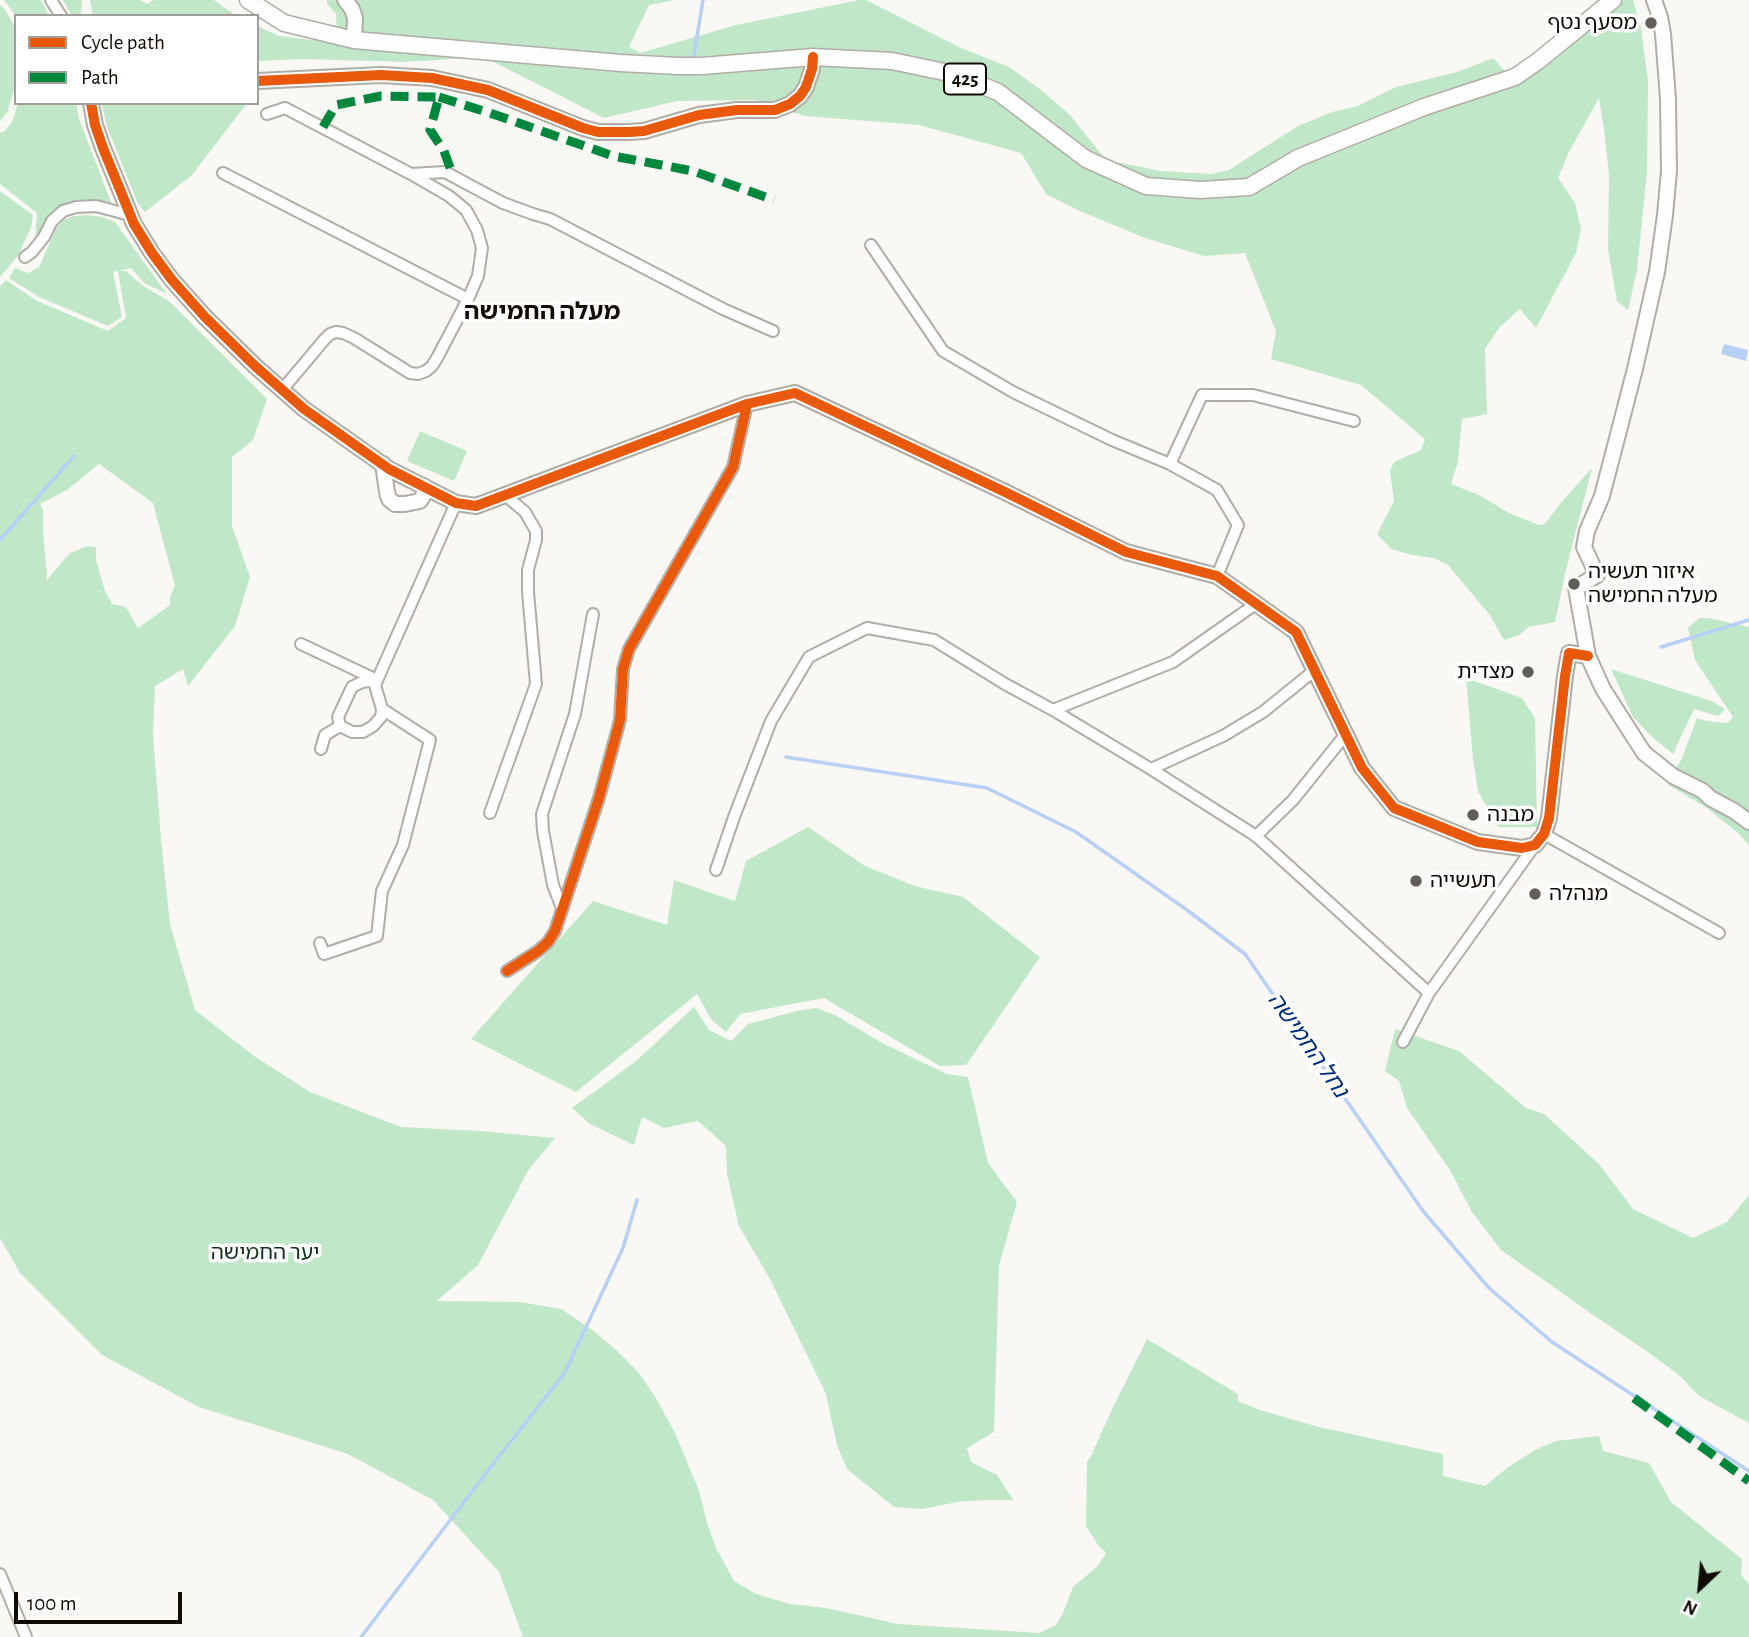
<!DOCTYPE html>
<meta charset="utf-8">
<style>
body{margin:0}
#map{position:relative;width:1749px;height:1637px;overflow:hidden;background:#faf8f5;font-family:"Alegreya Sans",sans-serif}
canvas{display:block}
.legend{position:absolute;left:14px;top:14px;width:245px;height:91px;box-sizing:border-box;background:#fff;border:2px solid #a09d9a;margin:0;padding:9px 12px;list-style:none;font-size:21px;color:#110a02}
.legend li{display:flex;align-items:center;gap:14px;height:35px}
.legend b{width:35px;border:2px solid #a09d9a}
.north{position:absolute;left:1665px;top:1553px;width:70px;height:70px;-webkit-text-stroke:5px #fff;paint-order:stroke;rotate:206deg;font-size:19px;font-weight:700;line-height:28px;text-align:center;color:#110a02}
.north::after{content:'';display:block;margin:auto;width:24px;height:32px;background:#110a02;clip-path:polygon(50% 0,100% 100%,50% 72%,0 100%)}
.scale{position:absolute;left:14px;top:1592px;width:168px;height:32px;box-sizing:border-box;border:4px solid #110a02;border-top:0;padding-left:9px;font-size:21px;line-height:24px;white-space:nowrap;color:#110a02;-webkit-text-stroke:5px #fff;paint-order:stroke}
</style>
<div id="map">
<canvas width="1749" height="1637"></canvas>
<ul class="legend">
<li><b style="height:9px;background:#e8590c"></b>Cycle path</li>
<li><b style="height:9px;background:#00873e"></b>Path</li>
</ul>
<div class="north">N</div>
<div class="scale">100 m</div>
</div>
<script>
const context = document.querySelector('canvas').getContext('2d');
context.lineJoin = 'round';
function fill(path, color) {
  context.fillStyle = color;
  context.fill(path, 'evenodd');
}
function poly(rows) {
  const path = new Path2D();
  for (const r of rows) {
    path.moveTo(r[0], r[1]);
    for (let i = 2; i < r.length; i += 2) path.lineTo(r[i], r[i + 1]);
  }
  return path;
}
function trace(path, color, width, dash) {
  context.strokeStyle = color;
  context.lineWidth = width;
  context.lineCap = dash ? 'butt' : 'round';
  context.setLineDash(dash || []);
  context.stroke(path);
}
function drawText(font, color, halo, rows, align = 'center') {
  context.font = font + ' "Alegreya Sans","Noto Sans Hebrew",sans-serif';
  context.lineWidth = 7;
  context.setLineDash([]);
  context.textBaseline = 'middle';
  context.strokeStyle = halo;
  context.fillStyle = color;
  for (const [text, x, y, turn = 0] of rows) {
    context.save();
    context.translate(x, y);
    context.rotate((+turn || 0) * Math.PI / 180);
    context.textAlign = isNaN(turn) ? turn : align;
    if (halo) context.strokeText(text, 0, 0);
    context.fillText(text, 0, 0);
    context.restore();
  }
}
fill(poly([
 [4,0,41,0,49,16,16,16],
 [63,0,82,0,81,16,72,16],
 [90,0,140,0,147,4,154,0,214,0,236,16,93,16],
 [327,0,675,0,649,5,629,47,640,53,736,25,859,0,866,0,963,49,1009,67,1041,90,1070,115,1106,160,1161,171,1211,174,1229,170,1298,126,1332,112,1358,106,1396,87,1457,72,1493,58,1512,79,1608,0,1633,0,1641,28,1648,81,1647,172,1637,270,1628,310,1617,301,1608,250,1609,175,1604,130,1599,98,1569,152,1558,178,1575,203,1581,229,1576,253,1536,328,1520,309,1500,327,1485,349,1487,414,1462,419,1458,462,1451,484,1479,495,1509,513,1539,525,1545,524,1559,505,1592,468,1566,570,1555,622,1529,627,1519,635,1504,640,1489,614,1448,565,1434,558,1412,555,1391,549,1377,534,1394,501,1390,471,1394,462,1421,450,1425,439,1361,385,1271,359,1276,331,1245,253,1204,256,1145,238,1080,211,1046,194,1021,153,919,125,805,116,753,100,677,101,604,118,484,57,405,62,303,59,257,61,257,26,279,36,337,43,336,14,327,4],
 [0,5,4,8,16,28,16,84,7,113,0,121],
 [18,103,76,103,79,119,113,207,67,205,53,210,35,241,37,213,0,184,0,133,5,131,13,120],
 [102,103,247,103,192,175,145,212,138,204,107,127,102,106],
 [0,191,33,215,31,228,17,257,0,277],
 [86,215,103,217,115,222,167,294,144,283,131,268,119,271,126,271,143,286,169,301,267,399,253,440,232,457,232,526,250,577,235,626,188,686,183,669,155,686,153,735,161,839,170,924,195,1010,254,1056,310,1092,401,1127,480,1131,555,1138,529,1169,478,1265,437,1301,520,1302,561,1309,594,1331,616,1350,639,1373,656,1398,676,1435,699,1491,707,1523,716,1548,734,1581,756,1594,790,1604,826,1608,898,1624,1039,1633,1056,1625,1063,1613,1073,1587,1098,1566,1106,1553,1098,1545,1086,1526,1087,1462,1091,1456,1113,1407,1147,1339,1238,1394,1238,1401,1260,1410,1319,1427,1443,1454,1443,1476,1485,1486,1507,1468,1535,1450,1556,1441,1599,1436,1603,1451,1649,1463,1671,1502,1742,1559,1741,1575,1749,1584,1749,1637,523,1637,499,1572,433,1500,348,1454,199,1407,102,1355,20,1273,0,1238,0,286,6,280,37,301,108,331,126,318,118,271,113,272,122,317,108,326,39,297,9,278,15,268,28,273,39,267,56,229,63,220,74,216],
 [99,464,153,503,175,586,170,596,170,605,138,628,126,607,112,604,105,591,96,560,96,547,88,546,70,553,46,581,47,575,43,532,43,510,40,504,67,490],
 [420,431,467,451,454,481,407,461],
 [1699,618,1709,618,1749,627,1749,845,1738,833,1707,808,1667,784,1682,758,1697,718,1706,721,1727,723,1733,717,1695,660,1688,628],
 [1611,669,1711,701,1725,709,1718,716,1694,709,1673,754,1651,736,1633,717],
 [1466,678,1522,698,1535,718,1537,827,1498,827,1478,791,1473,759],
 [808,827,865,866,915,886,963,897,1040,957,966,1065,940,1066,824,998,740,1014,726,1032,711,1019,697,994,576,1092,471,1039,593,901,667,925,674,880,735,901,746,861],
 [694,1007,709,1030,731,1041,748,1024,801,1010,816,1008,835,1015,884,1044,947,1074,968,1077,988,1163,1017,1202,999,1265,994,1432,967,1448,971,1462,997,1475,1013,1500,983,1500,958,1502,922,1509,894,1507,847,1469,837,1445,826,1394,770,1279,739,1226,727,1174,726,1146,698,1121,664,1128,642,1117,634,1145,590,1124,572,1108,635,1062],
 [1395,1029,1459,1051,1526,1108,1544,1114,1599,1164,1633,1209,1693,1238,1727,1222,1749,1195,1749,1423,1699,1396,1679,1375,1645,1350,1589,1312,1501,1250,1472,1212,1450,1170,1407,1108,1399,1081,1385,1071]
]), '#c0e7c7');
fill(poly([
 [1724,344,1748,350,1746,361,1721,354]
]), '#b8cff6');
trace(poly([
 [693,61,703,0],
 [0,540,74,456],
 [1661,647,1749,620],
 [786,757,987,788,1076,832,1187,910,1245,954,1423,1211,1489,1288,1552,1342,1749,1471],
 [361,1637,493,1464,564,1374,623,1248,637,1200]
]), '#b8cff6', 3.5);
const street = poly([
 [51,0,61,16],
 [267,114,285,108,411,174],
 [223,173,468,299],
 [871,245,943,351,1013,392,1112,440,1170,464,1217,490,1238,525,1217,576],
 [25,257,32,252,44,237,52,221,63,211,76,207,96,206,130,215],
 [282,390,324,340,330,334,336,332,343,333,354,338,410,373,418,374,426,371,432,366,437,358,468,299,478,276,482,248,477,230,466,210,449,196,411,174,445,172,503,203,533,214,550,219,723,309,773,331],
 [1170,464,1202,395,1253,395,1354,421],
 [301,644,377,680],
 [377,680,362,682,352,687,338,717,340,726,352,732,363,732,373,726,381,717,382,709],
 [1053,710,1173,662,1257,603],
 [321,749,325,735,340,726],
 [1151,769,1223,736,1263,712,1315,670],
 [490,813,536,684,528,592,528,570,536,540,536,531,525,512,505,495],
 [1544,834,1719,933],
 [1256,836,1293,800,1346,734],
 [716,870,734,817,771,721,809,657,867,628,934,640,1005,684,1053,710,1151,769,1256,836,1429,993],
 [562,908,553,885,543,831,542,814,575,714,593,614],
 [320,943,324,954,377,936,382,891,403,845,430,740,382,709,375,685,456,503],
 [507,971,538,951,548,942,555,931,599,798,620,720,623,669,629,649,733,467,747,404],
 [1403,1042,1429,993,1535,845],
 [0,1574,26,1637]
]);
const secondary = poly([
 [345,0,352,9,355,18,354,40],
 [1654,0,1660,17,1663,34,1668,99,1669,171,1665,215,1657,272,1635,369,1602,496,1587,531,1584,547,1597,575,1576,588,1588,656,1603,689,1644,753,1673,776,1703,791,1710,798,1734,811,1749,822],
 [257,81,381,75,432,78,488,90,583,128,598,132,629,132,644,131,699,115,737,110,775,110,790,104,800,96,806,87,812,69,813,57],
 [91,103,95,125,103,148,134,224,152,253,172,280,205,317,255,366,304,409,389,469,456,503,476,506,747,404,795,393,1005,492,1126,552,1217,576,1296,632,1362,768,1394,808,1478,842,1522,848,1535,845,1544,834,1549,818,1565,676,1569,653,1588,656],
 [383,464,387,492,389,499,395,504,405,504,420,501,424,494,424,486]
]);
const primary = poly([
 [248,0,284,23,354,40,621,63,678,66,702,66,813,57,892,61,954,74,998,92,1086,159,1146,186,1200,190,1249,187,1298,158,1424,107,1515,77,1538,61,1613,0]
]);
trace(street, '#b1ada6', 14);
trace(secondary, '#b1ada6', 18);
trace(primary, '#b1ada6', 19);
trace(street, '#fefefe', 10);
trace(secondary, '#fefefe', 14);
trace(primary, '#fefefe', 16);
trace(poly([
 [439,97,490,113,613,156,693,171,774,200],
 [323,127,336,105,381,96,439,97,430,130,444,151,453,176],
 [1634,1398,1749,1481]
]), '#00873e', 9, [18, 9]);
trace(poly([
 [257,81,381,75,432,78,488,90,583,128,598,132,629,132,644,131,699,115,737,110,775,110,790,104,800,96,806,87,812,69,813,57],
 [91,103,95,125,103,148,134,224,152,253,172,280,205,317,255,366,304,409,389,469,456,503,476,506,747,404,795,393,1005,492,1126,552,1217,576,1296,632,1362,768,1394,808,1478,842,1522,848,1535,845,1544,834,1549,818,1565,676,1569,653,1588,656],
 [507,971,538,951,548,942,555,931,599,798,620,720,623,669,629,649,733,467,747,404]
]), '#e8590c', 10);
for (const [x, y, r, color] of [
 [1651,23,7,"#635d57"],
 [1574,584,7,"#635d57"],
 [1528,672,7,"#635d57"],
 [1473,815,7,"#635d57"],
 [1416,881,7,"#635d57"],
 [1535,894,7,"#635d57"]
]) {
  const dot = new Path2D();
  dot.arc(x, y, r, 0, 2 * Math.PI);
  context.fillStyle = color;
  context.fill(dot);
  trace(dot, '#fff', 2.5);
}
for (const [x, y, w] of [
 [965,79,42]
]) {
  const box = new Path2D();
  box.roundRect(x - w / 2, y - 15.5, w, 31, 5);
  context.fillStyle = '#fff';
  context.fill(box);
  trace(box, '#110a02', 2);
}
drawText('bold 19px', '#110a02', null, [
 ["425",965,79]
]);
drawText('21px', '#110a02', '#fff', [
 ["מסעף נטף",1637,23,"right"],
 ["איזור תעשיה",1588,572],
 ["מעלה החמישה",1588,596],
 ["מצדית",1514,672,"right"],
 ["מבנה",1487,815],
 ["תעשייה",1430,881],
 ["מנהלה",1549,894]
], 'left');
drawText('21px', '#12331b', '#fff', [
 ["יער החמישה",265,1253]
]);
drawText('italic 23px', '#002d7d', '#fff', [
 ["נחל החמישה",1308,1045,55]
]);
drawText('bold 24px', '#110a02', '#fff', [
 ["מעלה החמישה",542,312]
]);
</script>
